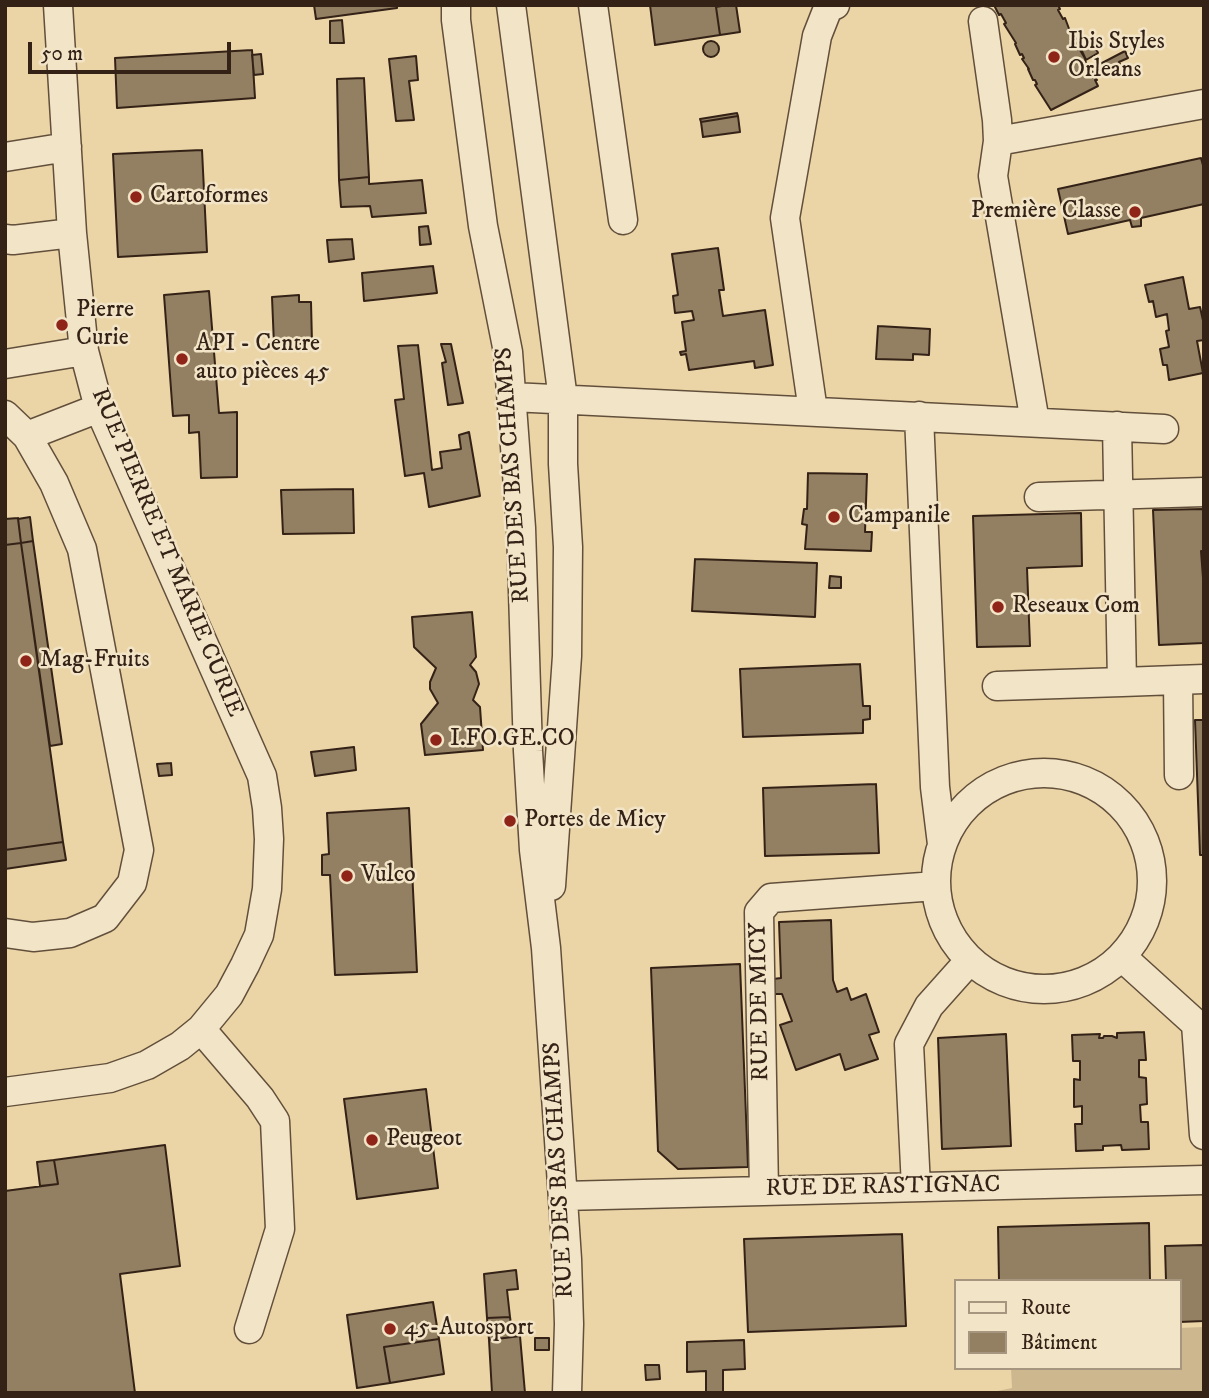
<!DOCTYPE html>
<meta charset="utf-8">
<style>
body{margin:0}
#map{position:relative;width:1209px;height:1398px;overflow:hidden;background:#ebd5a7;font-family:"IM FELL DW Pica",serif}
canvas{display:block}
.frame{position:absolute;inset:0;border:7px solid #342217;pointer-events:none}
.legend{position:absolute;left:954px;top:1279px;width:228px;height:91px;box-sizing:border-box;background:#f2e4c6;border:2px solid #a69680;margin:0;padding:9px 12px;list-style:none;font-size:21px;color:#342217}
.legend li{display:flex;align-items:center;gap:14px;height:35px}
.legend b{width:35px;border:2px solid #a69680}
.scale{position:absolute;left:28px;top:42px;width:203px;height:32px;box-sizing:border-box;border:4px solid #342217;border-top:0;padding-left:9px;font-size:21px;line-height:24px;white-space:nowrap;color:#342217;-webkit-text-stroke:5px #f2e4c6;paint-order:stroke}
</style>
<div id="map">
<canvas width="1209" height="1398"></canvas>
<div class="frame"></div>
<ul class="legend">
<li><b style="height:9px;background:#f2e4c6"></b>Route</li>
<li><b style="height:19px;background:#937f62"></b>Bâtiment</li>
</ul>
<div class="scale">50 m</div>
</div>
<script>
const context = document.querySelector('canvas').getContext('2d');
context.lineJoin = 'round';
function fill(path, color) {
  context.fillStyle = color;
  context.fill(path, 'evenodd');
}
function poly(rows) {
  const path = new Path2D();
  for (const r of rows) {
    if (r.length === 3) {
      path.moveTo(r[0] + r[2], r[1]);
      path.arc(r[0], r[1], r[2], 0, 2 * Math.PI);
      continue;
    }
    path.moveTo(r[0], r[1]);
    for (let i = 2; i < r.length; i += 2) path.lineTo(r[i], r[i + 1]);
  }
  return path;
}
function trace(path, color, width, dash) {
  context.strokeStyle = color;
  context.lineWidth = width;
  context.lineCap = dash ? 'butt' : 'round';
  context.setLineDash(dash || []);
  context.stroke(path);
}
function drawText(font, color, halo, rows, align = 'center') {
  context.font = font + ' "IM FELL DW Pica",serif';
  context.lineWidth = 5;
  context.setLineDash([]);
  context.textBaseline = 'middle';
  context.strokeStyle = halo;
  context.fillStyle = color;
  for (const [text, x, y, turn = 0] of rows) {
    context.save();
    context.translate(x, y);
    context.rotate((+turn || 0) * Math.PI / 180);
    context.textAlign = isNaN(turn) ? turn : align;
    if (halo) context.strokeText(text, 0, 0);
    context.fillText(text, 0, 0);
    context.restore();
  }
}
fill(poly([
 [1204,1327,1204,1393,988,1393,1012,1388,1011,1368,1179,1368,1179,1328]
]), '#ccb78f');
const building = poly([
 [314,5,397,5,397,8,316,19,314,5],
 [650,5,727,5,716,7,720,35,655,45,650,5],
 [727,5,736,5,740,32,720,35,716,7,727,5],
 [994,5,1058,5,1060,9,1058,10,1063,19,1065,18,1071,34,1073,33,1076,39,1074,40,1086,60,1085,60,1089,70,1091,69,1097,80,1095,80,1098,86,1051,110,1035,85,1037,84,1035,80,1033,80,1028,69,1029,69,1022,59,1024,58,1022,54,1020,55,1015,44,1016,43,1004,24,1006,23,1001,14,999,15,994,5],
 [342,20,344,43,330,43,330,21,342,20],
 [711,49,8],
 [1093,42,1098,53,1086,60,1081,49,1093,42],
 [252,50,255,98,117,108,115,58,252,50],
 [1125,51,1128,58,1119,62,1122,69,1109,76,1102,63,1125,51],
 [261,54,263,74,254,75,252,55,261,54],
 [416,56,418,80,409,81,414,120,396,121,389,59,416,56],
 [364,78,369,177,339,180,337,79,364,78],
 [737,113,738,116,701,122,700,119,737,113],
 [738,116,740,132,703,137,701,122,738,116],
 [202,150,207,252,118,257,113,154,202,150],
 [1201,158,1204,169,1204,204,1141,218,1141,226,1132,227,1130,220,1068,234,1058,189,1201,158],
 [369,177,369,184,422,180,426,213,372,217,370,206,341,207,339,180,369,177],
 [428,226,431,244,420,245,419,227,428,226],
 [352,239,354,259,329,262,327,240,352,239],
 [718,248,724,290,719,290,723,316,765,310,773,365,755,368,754,361,689,370,686,354,681,355,680,352,686,351,682,322,694,320,692,311,675,313,673,296,678,295,672,254,718,248],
 [433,266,437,293,364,301,362,273,433,266],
 [1183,277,1189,309,1200,307,1204,325,1204,340,1197,341,1203,373,1169,380,1167,365,1163,365,1160,349,1169,347,1166,331,1169,330,1167,314,1156,317,1153,301,1149,302,1145,285,1183,277],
 [209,291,219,413,237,412,237,477,201,478,199,432,189,433,189,415,173,416,164,295,209,291],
 [299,295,299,302,311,302,312,343,274,345,272,297,299,295],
 [878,326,930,329,929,355,913,354,913,360,876,359,878,326],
 [441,344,451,344,463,403,448,405,442,363,446,362,441,344],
 [418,345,432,470,442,468,440,452,461,449,459,435,469,432,480,496,429,507,424,473,405,476,395,400,404,399,398,346,418,345],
 [808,473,867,474,865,532,872,532,871,551,805,549,807,525,802,524,804,509,807,509,808,473],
 [353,489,354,533,283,534,281,490,353,489],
 [1204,509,1204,551,1201,551,1204,591,1204,643,1159,645,1153,510,1204,509],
 [1081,513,1082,566,1027,568,1030,646,977,647,973,516,1081,513],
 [30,517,33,541,21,543,18,519,30,517],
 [18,518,21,543,5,545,5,519,18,518],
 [33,541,62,744,50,746,21,543,33,541],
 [21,543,63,842,5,850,5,545,21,543],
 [695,559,817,563,815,617,692,611,695,559],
 [830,576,841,577,841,588,829,588,830,576],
 [472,612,476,657,470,665,476,672,479,684,473,700,480,707,483,750,425,755,421,724,438,703,430,689,430,682,436,668,414,647,412,617,472,612],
 [860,664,863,706,870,706,870,719,863,720,863,733,743,737,740,669,860,664],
 [1195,720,1204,720,1204,855,1200,855,1195,720],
 [354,747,356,770,315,776,311,752,354,747],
 [171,763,172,775,159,776,157,764,171,763],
 [876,784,879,853,765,856,763,788,876,784],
 [409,808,417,972,335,975,330,875,322,875,322,855,329,854,327,813,409,808],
 [63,842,66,860,5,869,5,850,63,842],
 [831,920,833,980,837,992,847,988,851,1000,866,994,879,1032,869,1035,878,1059,845,1070,840,1054,796,1070,780,1025,792,1021,782,994,773,994,773,979,781,978,779,922,831,920],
 [740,964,748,1167,678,1169,658,1151,651,968,740,964],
 [1144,1032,1146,1060,1139,1060,1139,1077,1146,1078,1147,1104,1140,1105,1141,1122,1148,1122,1149,1149,1122,1150,1121,1145,1103,1146,1103,1150,1076,1151,1075,1124,1082,1124,1082,1106,1074,1107,1074,1079,1080,1080,1080,1061,1073,1061,1072,1035,1100,1034,1099,1038,1103,1038,1104,1036,1112,1036,1117,1038,1117,1033,1144,1032],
 [1006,1034,1011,1146,942,1149,938,1038,1006,1034],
 [426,1089,438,1188,357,1199,344,1099,426,1089],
 [165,1145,180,1266,120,1274,135,1393,5,1393,5,1191,58,1184,54,1160,165,1145],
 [54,1160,58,1184,40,1186,37,1162,54,1160],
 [1149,1223,1150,1281,999,1281,998,1227,1149,1223],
 [902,1234,906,1326,748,1332,744,1239,902,1234],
 [1204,1245,1204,1321,1179,1322,1179,1281,1166,1281,1165,1246,1204,1245],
 [516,1270,518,1289,507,1290,510,1317,487,1318,484,1274,516,1270],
 [433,1302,439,1339,384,1347,390,1383,357,1388,347,1315,433,1302],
 [510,1317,511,1324,519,1323,520,1336,489,1340,487,1318,510,1317],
 [520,1336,525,1393,492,1393,489,1340,520,1336],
 [535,1338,549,1338,549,1350,535,1350,535,1338],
 [439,1339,444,1374,390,1383,384,1347,439,1339],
 [744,1340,745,1369,723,1370,723,1393,706,1393,706,1371,687,1372,687,1342,744,1340],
 [645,1365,659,1365,660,1379,646,1380,645,1365]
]);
fill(building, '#937f62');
trace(building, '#342217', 2);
const minor = poly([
 [456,5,456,20,483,226,508,352,521,528,528,751,534,850,546,948,567,1259,569,1324,567,1393],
 [511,5,563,399,563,464,568,547,567,656,551,886],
 [593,5,623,220],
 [983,21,997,120,998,141],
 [5,157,67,147],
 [5,239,13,240,72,233],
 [5,364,84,351],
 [512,397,1164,429],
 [813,411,785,218,817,36,828,8,835,5],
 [5,415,27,436,54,483,82,549,139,850,132,883,105,918,70,933,33,937,5,933],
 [919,416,935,787,942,844],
 [1035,422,993,176,998,141,1204,104],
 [1117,426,1122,682,1204,679],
 [27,436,99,408],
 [1039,497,1204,492],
 [1178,680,1179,775],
 [997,686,1122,682],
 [1044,881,108],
 [1122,957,1196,1024,1204,1135],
 [201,1029,260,1098,275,1121,280,1229,249,1329],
 [5,1092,110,1078,147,1065,180,1046,201,1029,229,995,245,965,259,935,267,889,269,839,267,808,262,776,99,408,84,351,72,233,58,5],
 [916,1187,909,1044,929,1006,970,960],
 [764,1191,759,912,771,898,936,886],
 [563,1196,1204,1180]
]);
trace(minor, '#624f3b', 31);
trace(minor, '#f2e4c6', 28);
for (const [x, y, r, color] of [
 [1054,57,7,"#8f2418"],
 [136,197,7,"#8f2418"],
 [1135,212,7,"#8f2418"],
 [62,325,7,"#8f2418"],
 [182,359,7,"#8f2418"],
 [834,517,7,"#8f2418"],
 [998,607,7,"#8f2418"],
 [26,661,7,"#8f2418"],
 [436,740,7,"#8f2418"],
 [510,821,7,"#8f2418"],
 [347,876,7,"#8f2418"],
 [372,1140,7,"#8f2418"],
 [390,1329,7,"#8f2418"]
]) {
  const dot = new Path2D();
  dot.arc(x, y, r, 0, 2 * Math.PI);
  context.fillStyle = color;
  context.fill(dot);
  trace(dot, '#f2e4c6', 2.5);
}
drawText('24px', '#342217', '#f2e4c6', [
 ["Ibis Styles",1068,43],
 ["Orleans",1068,71],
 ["Cartoformes",150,197],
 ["Première Classe",1121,212,"right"],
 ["Pierre",76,311],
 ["Curie",76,339],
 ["API - Centre",196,345],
 ["auto pièces 45",196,373],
 ["Campanile",848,517],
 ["Reseaux Com",1012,607],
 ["Mag-Fruits",40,661],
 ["I.FO.GE.CO",450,740],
 ["Portes de Micy",524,821],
 ["Vulco",361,876],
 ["Peugeot",386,1140],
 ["45-Autosport",404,1329]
], 'left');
drawText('24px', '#342217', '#f2e4c6', [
 ["RUE DES BAS CHAMPS",514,475,-94],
 ["RUE PIERRE ET MARIE CURIE",166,553,67],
 ["RUE DE MICY",761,1002,-91],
 ["RUE DES BAS CHAMPS",560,1170,-93],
 ["RUE DE RASTIGNAC",883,1188,-1]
]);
</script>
